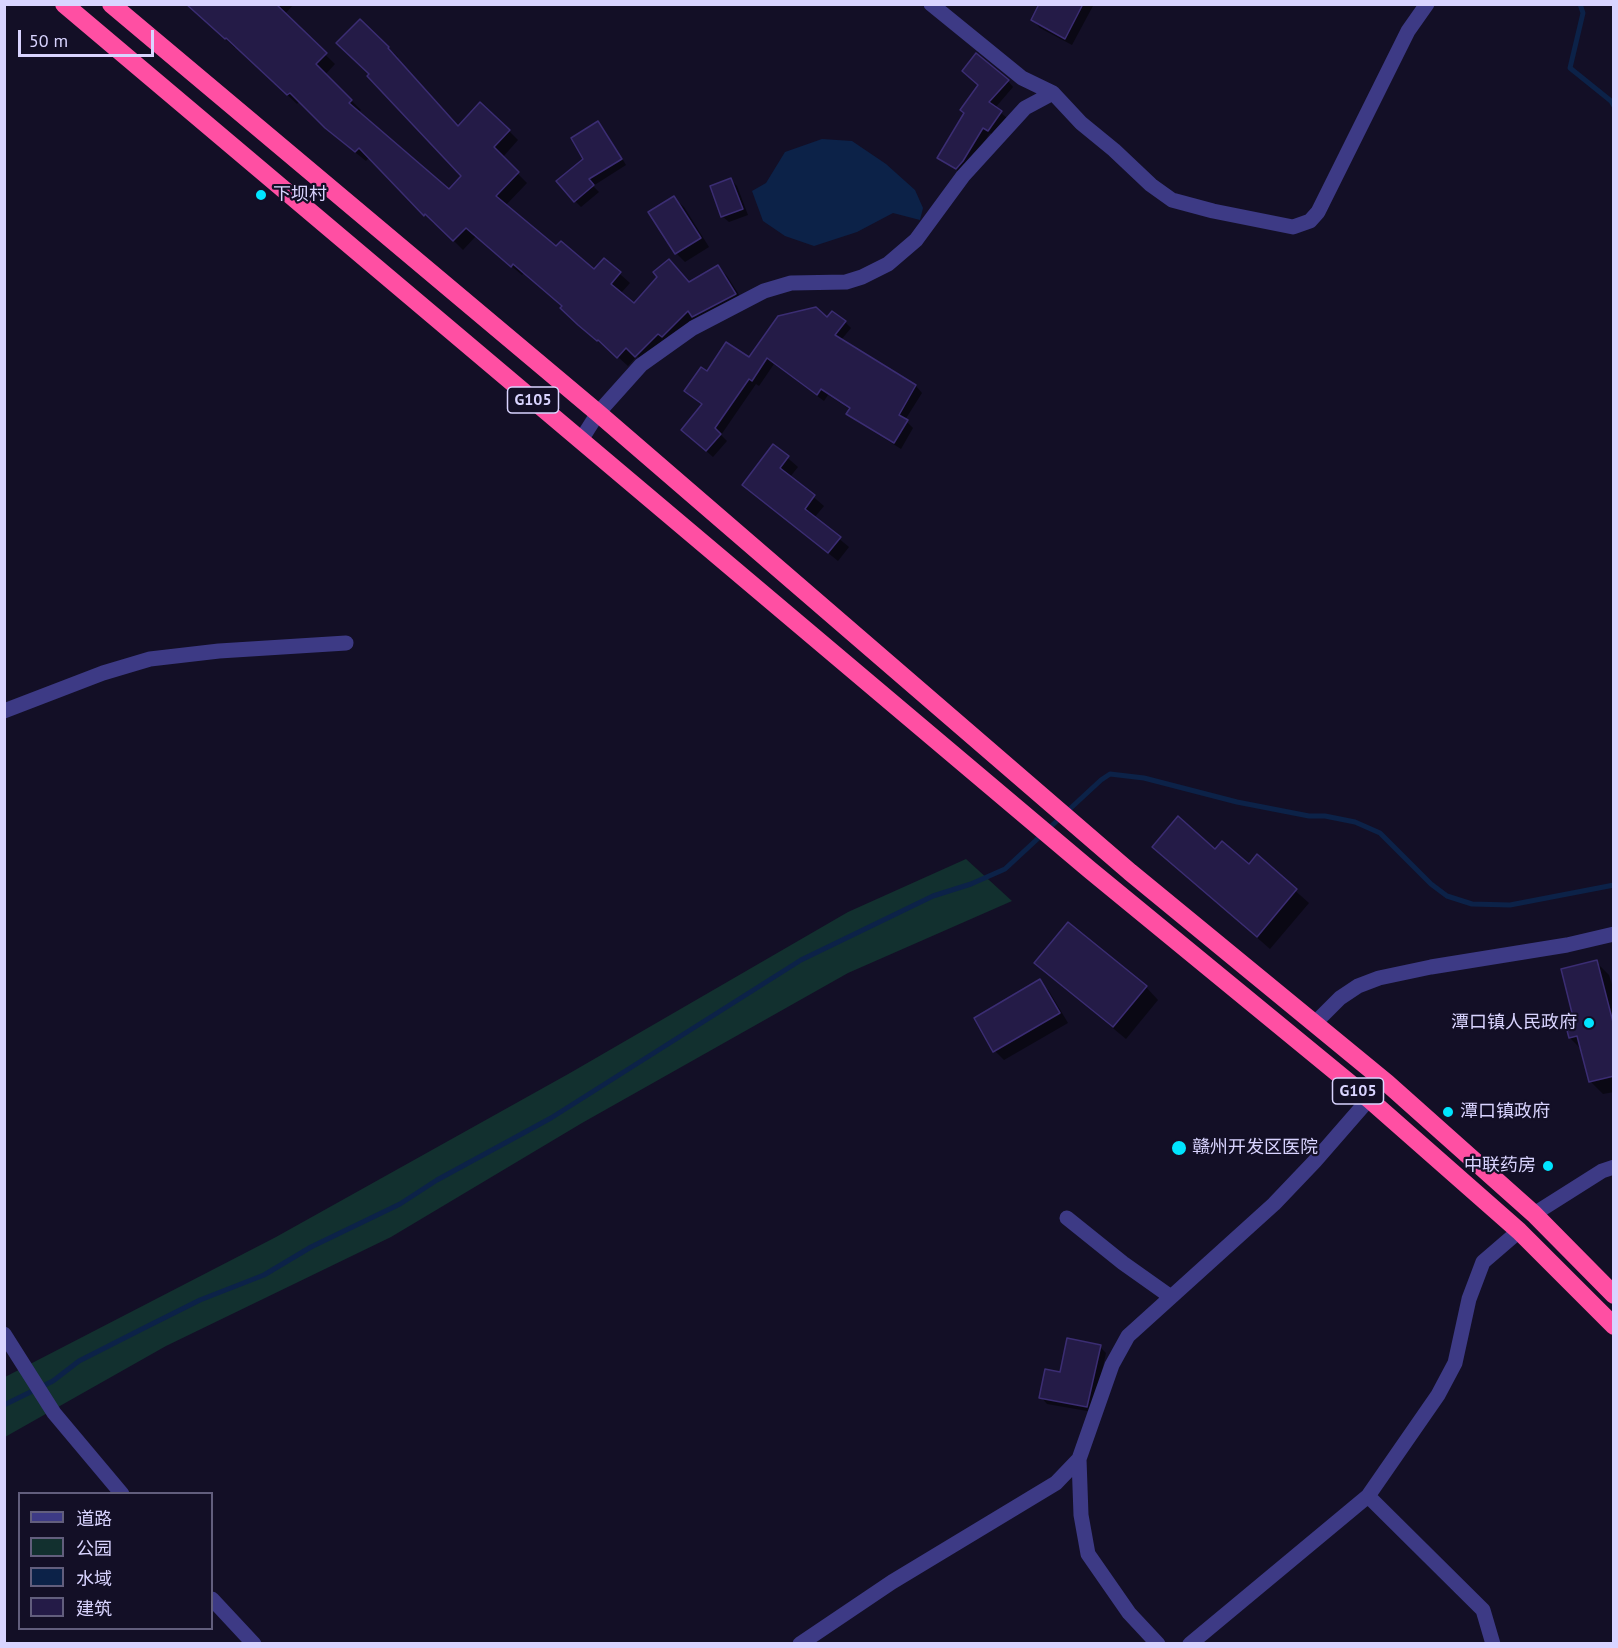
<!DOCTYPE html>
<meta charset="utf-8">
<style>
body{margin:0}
#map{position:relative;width:1618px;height:1648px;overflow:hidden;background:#130f26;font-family:"PT Sans","Noto Sans SC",sans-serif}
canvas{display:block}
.frame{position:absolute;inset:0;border:6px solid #d9d4ff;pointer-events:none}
.legend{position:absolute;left:18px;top:1492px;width:195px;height:138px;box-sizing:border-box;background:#130f26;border:2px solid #625e7d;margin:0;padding:8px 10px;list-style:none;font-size:18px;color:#d9d4ff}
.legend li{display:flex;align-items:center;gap:12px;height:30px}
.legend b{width:30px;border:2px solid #625e7d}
.scale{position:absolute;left:18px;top:30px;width:136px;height:27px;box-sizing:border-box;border:3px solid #d9d4ff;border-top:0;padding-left:8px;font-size:18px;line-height:21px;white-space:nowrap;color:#d9d4ff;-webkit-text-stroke:4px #130f26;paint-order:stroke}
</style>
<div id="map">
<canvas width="1618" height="1648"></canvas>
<div class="frame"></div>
<ul class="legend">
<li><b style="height:8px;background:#3d3a85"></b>道路</li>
<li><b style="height:16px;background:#12302f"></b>公园</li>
<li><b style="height:16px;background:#0c2248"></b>水域</li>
<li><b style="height:16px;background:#241b47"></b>建筑</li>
</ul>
<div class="scale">50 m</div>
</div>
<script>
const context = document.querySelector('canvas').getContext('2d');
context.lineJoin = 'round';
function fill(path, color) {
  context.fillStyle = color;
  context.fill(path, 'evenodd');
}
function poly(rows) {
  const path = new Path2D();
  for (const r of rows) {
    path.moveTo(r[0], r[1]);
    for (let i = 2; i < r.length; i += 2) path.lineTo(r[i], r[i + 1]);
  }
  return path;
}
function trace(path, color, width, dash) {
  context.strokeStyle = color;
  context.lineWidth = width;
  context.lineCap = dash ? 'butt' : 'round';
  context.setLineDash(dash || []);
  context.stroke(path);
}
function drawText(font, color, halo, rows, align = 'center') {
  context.font = font + ' "PT Sans","Noto Sans SC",sans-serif';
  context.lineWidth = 4.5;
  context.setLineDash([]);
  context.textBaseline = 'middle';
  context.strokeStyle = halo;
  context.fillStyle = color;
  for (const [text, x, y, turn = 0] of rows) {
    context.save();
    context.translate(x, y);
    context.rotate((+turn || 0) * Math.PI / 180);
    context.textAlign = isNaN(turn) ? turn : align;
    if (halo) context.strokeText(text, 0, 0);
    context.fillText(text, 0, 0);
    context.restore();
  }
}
fill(poly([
 [966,859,1012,901,848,973,582,1123,391,1237,166,1346,5,1437,5,1377,276,1237,570,1073,848,912]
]), '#12302f');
fill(poly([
 [822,139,852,141,886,164,915,190,923,208,920,220,893,213,857,232,814,246,785,236,763,221,752,191,766,183,785,152]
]), '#0c2248');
fill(poly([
 [187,4,294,4,284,15,335,64,325,75,361,110,359,112,449,191,463,176,371,75,360,21,398,57,396,59,459,128,509,131,518,140,502,158,527,183,505,206,556,249,595,271,604,260,630,283,621,293,634,305,690,284,718,267,727,276,745,304,646,365,637,356,628,366,608,348,607,349,590,335,563,307,524,273,522,275,476,236,463,250,436,223,434,224,370,156,366,161,336,137,300,101,297,104,236,46,235,48],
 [1041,4,1094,4,1072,45,1040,28,1033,20],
 [1008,81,1013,87,995,108,1007,118,995,136,990,133,963,174,945,163,939,157],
 [598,123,604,129,626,165,593,186,599,192,581,207,575,201,585,159],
 [731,180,737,186,748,215,729,222,722,216],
 [674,198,684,207,709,247,685,262,676,253],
 [827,319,845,322,851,328,841,340,916,386,922,393,905,420,913,428,901,449,855,420,848,414,851,410,828,395,824,401,774,364,759,386,756,384,721,435,727,441,713,457,689,436,703,406,686,391,707,373,750,360],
 [774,446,798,467,790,477,824,506,814,518,849,547,838,561,744,485],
 [1154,847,1215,851,1249,866,1257,857,1309,903,1270,949],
 [1596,962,1609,975,1614,991,1614,1092,1603,1094,1590,1081,1582,1050,1570,1038,1566,1020,1574,1018],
 [1049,975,1146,987,1158,1000,1126,1039],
 [1039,981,1049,991,1068,1023,1004,1060,995,1051],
 [1100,1347,1106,1353,1093,1412,1047,1404,1041,1397,1061,1373]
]), '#0007');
trace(poly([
 [1580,4,1583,13,1570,68,1611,101,1614,106],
 [4,1405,53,1381,79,1361,146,1327,200,1300,264,1275,311,1247,400,1204,437,1180,551,1118,801,960,933,896,971,884,1005,869,1101,780,1110,774,1144,778,1237,802,1309,816,1325,816,1355,822,1380,833,1431,884,1447,896,1472,904,1510,905,1614,885]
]), '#0c2248', 5);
const building = poly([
 [186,4,276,4,327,53,316,64,352,100,349,103,449,189,461,176,367,76,369,74,336,43,360,19,389,47,388,48,458,126,480,102,510,130,494,147,519,172,496,196,556,246,561,241,594,269,604,258,621,272,611,284,634,303,657,277,653,272,669,259,689,282,718,265,736,294,692,317,688,311,662,337,658,334,635,357,626,348,617,358,598,340,597,341,578,325,560,308,562,306,513,264,511,267,466,228,453,241,425,214,424,216,359,148,355,152,325,128,290,93,287,95,226,38,225,39,186,4],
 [1039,4,1083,4,1065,39,1031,20,1039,4],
 [976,53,1009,80,989,102,1002,111,988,131,983,128,963,161,956,169,937,158,964,113,960,110,978,85,962,71,976,53],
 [598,121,622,159,589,179,594,185,574,202,556,181,583,159,571,138,598,121],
 [731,178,743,209,721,217,710,186,731,178],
 [674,196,701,238,675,254,648,212,674,196],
 [816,307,827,317,832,311,846,321,835,335,916,385,899,415,908,420,894,443,846,414,850,408,821,389,817,395,767,358,752,381,749,379,715,428,721,434,706,451,681,430,702,404,684,391,701,367,707,371,726,342,749,357,778,316,816,307],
 [773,444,789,456,780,468,815,495,805,509,841,537,828,553,742,485,773,444],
 [1178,816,1215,849,1222,841,1249,864,1257,854,1297,889,1257,937,1152,847,1178,816],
 [1068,922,1147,986,1113,1027,1034,963,1068,922],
 [1597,960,1614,1026,1614,1076,1589,1082,1577,1036,1569,1038,1564,1019,1573,1017,1561,969,1597,960],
 [1040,979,1060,1013,993,1052,974,1018,1040,979],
 [1067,1338,1101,1345,1087,1407,1039,1398,1045,1369,1060,1372,1067,1338]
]);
fill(building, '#241b47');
trace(building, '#3b2d73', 1.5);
trace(poly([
 [931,4,1022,78,1053,93],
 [581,440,598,413,641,365,693,328,764,291,791,283,846,282,862,277,888,264,916,240,963,176,1025,108,1053,93,1081,123,1114,150,1151,185,1172,200,1213,211,1293,227,1310,221,1318,212,1408,31,1427,4],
 [4,711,103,673,150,659,219,651,346,643],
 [1315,1023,1340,998,1358,986,1379,978,1431,967,1567,945,1614,934],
 [1534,1214,1602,1171,1614,1167],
 [1067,1218,1123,1263,1171,1297],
 [4,1334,54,1413,122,1494],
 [1368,1496,1483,1610,1493,1644],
 [212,1599,254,1644],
 [800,1644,892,1582,1056,1483,1079,1459],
 [1158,1644,1129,1613,1088,1554,1081,1515,1079,1459,1112,1365,1128,1336,1274,1204,1315,1161,1369,1099],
 [1190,1644,1368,1496,1438,1395,1455,1363,1469,1299,1483,1262,1519,1231]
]), '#3d3a85', 15);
trace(poly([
 [64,4,1090,870,1369,1099,1519,1231,1614,1326],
 [111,4,598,413,1130,872,1387,1083,1534,1214,1614,1295]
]), '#ff4fa3', 18);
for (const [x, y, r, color] of [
 [261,195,6,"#00e5ff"],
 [1589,1023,6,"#00e5ff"],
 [1448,1112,6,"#00e5ff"],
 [1179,1148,8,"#00e5ff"],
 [1548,1166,6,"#00e5ff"]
]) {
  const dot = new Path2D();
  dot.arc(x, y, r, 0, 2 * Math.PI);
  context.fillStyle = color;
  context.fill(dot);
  trace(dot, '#130f26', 2);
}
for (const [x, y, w] of [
 [533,400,51],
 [1358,1091,51]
]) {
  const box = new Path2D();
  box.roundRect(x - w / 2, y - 13, w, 26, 4.5);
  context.fillStyle = '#130f26';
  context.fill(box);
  trace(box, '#d9d4ff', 1.5);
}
drawText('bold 16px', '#d9d4ff', null, [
 ["G105",533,400],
 ["G105",1358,1091]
]);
drawText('18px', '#d9d4ff', '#130f26', [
 ["下坝村",273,195],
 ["潭口镇人民政府",1577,1023,"right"],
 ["潭口镇政府",1460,1112],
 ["赣州开发区医院",1192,1148],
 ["中联药房",1536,1166,"right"]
], 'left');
</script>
